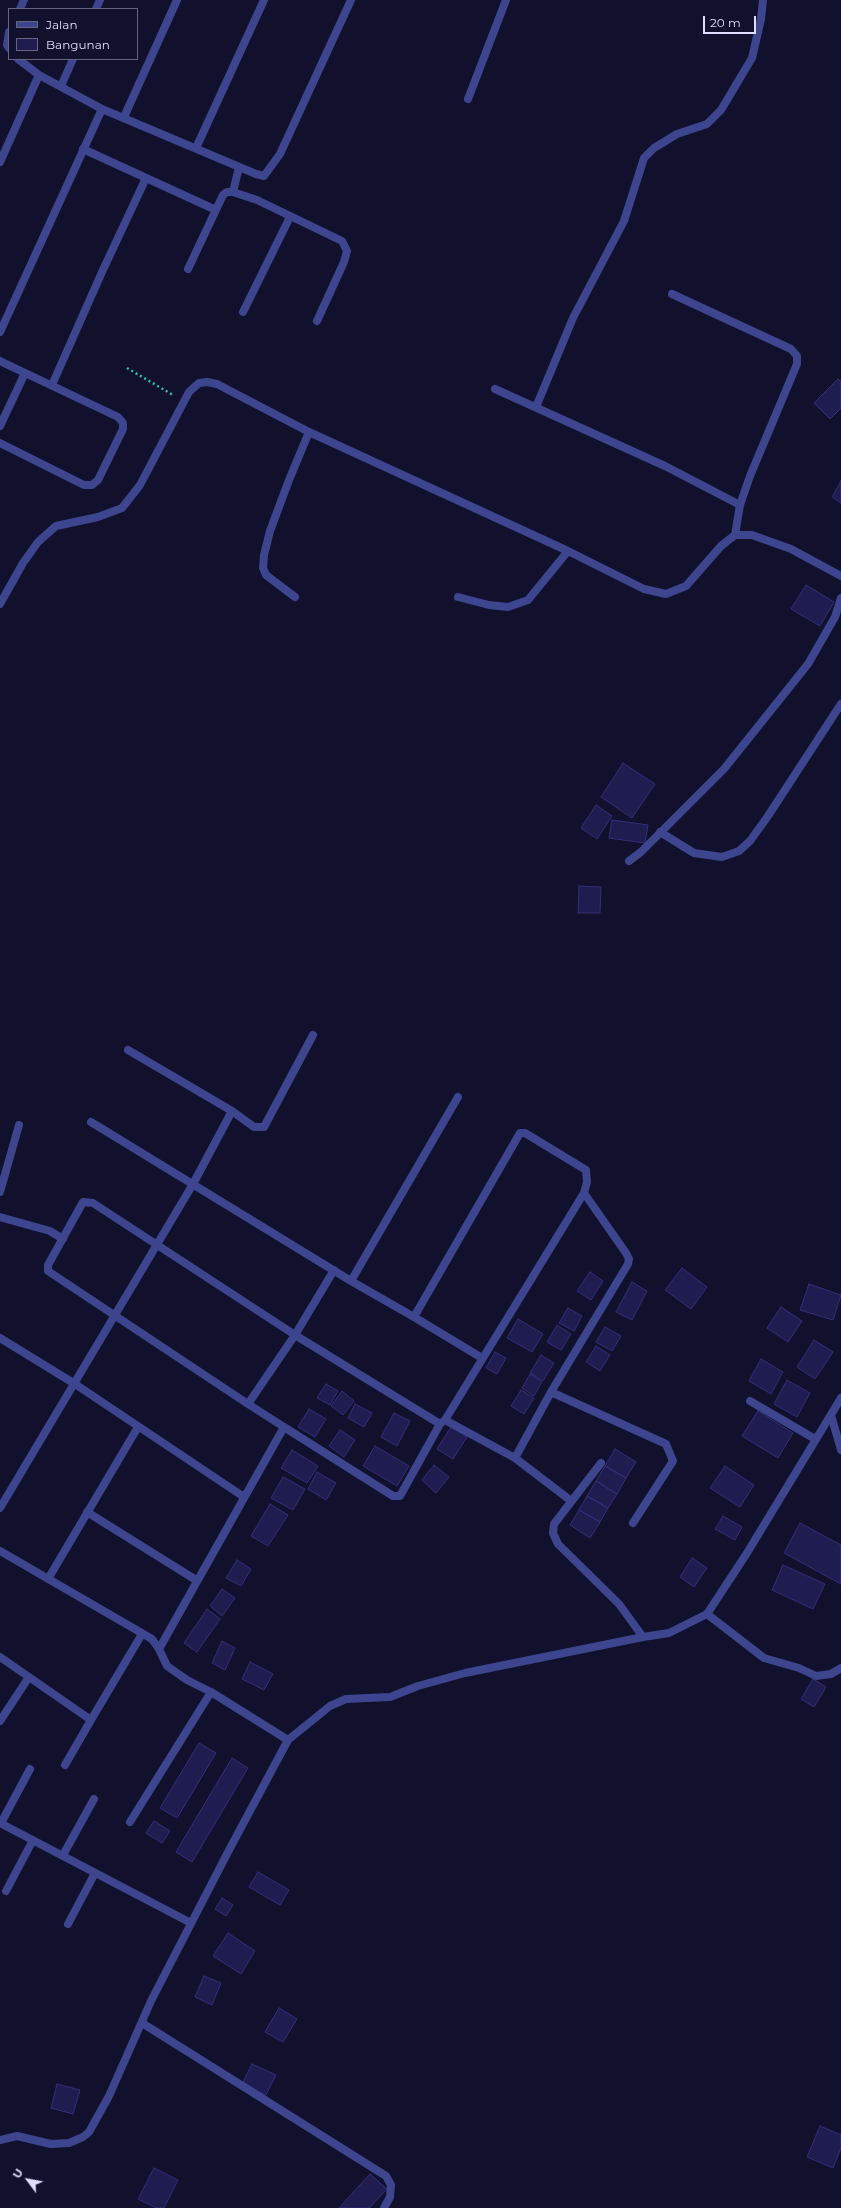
<!DOCTYPE html>
<style>
body{margin:0}
#map{position:relative;width:841px;height:2208px;overflow:hidden;background:#12112d;font-family:Montserrat,sans-serif}
canvas{display:block}
.legend{position:absolute;left:8px;top:8px;width:130px;height:52px;box-sizing:border-box;background:#12112d;border:1px solid #646381;margin:0;padding:5px 7px;list-style:none;font-size:12px;color:#dedfff}
.legend li{display:flex;align-items:center;gap:8px;height:20px}
.legend b{width:20px;border:1px solid #646381}
.north{position:absolute;left:8px;top:2160px;width:40px;height:40px;-webkit-text-stroke:3px #12112d;paint-order:stroke;rotate:302deg;font-size:11px;font-weight:700;line-height:16px;text-align:center;color:#dedfff}
.north::after{content:'';display:block;margin:auto;width:14px;height:18px;background:#dedfff;clip-path:polygon(50% 0,100% 100%,50% 72%,0 100%)}
.scale{position:absolute;left:703px;top:16px;width:53px;height:18px;box-sizing:border-box;border:2px solid #dedfff;border-top:0;padding-left:5px;font-size:12px;line-height:14px;white-space:nowrap;color:#dedfff;-webkit-text-stroke:3px #12112d;paint-order:stroke}
</style>
<div id="map">
<canvas width="841" height="2208"></canvas>
<ul class="legend">
<li><b style="height:5px;background:#3c458d"></b>Jalan</li>
<li><b style="height:11px;background:#1f1d4f"></b>Bangunan</li>
</ul>
<div class="north">U</div>
<div class="scale">20 m</div>
</div>
<script>
const context = document.querySelector('canvas').getContext('2d');
context.lineJoin = 'round';
function fill(path, color) {
  context.fillStyle = color;
  context.fill(path, 'evenodd');
}
function poly(rows) {
  const path = new Path2D();
  for (const r of rows) {
    path.moveTo(r[0], r[1]);
    for (let i = 2; i < r.length; i += 2) path.lineTo(r[i], r[i + 1]);
  }
  return path;
}
function trace(path, color, width, dash) {
  context.strokeStyle = color;
  context.lineWidth = width;
  context.lineCap = dash ? 'butt' : 'round';
  context.setLineDash(dash || []);
  context.stroke(path);
}
const building = poly([
 [838,379,841,382,841,408,830,419,814,403,838,379],
 [841,481,841,503,832,497,841,481],
 [806,585,834,602,820,626,791,609,806,585],
 [623,763,655,784,632,818,601,797,623,763],
 [596,805,612,816,597,839,581,828,596,805],
 [612,820,648,825,645,843,609,838,612,820],
 [579,886,601,887,600,913,578,913,579,886],
 [682,1268,707,1287,691,1309,665,1290,682,1268],
 [590,1272,603,1281,591,1300,577,1291,590,1272],
 [632,1282,647,1291,632,1320,616,1312,632,1282],
 [809,1284,841,1295,833,1320,800,1310,809,1284],
 [781,1307,802,1321,788,1342,767,1328,781,1307],
 [568,1308,582,1316,574,1331,559,1323,568,1308],
 [518,1319,543,1334,532,1352,507,1338,518,1319],
 [557,1325,571,1334,561,1350,547,1342,557,1325],
 [605,1327,621,1336,612,1351,596,1342,605,1327],
 [814,1340,833,1352,815,1379,797,1367,814,1340],
 [596,1346,610,1355,600,1371,586,1362,596,1346],
 [495,1352,506,1358,497,1374,486,1368,495,1352],
 [541,1355,554,1363,543,1381,530,1373,541,1355],
 [761,1359,783,1372,771,1394,749,1381,761,1359],
 [530,1374,542,1382,534,1396,522,1388,530,1374],
 [787,1380,810,1393,797,1417,774,1404,787,1380],
 [326,1384,338,1391,330,1405,317,1398,326,1384],
 [521,1390,534,1398,524,1414,511,1406,521,1390],
 [342,1391,354,1401,343,1415,331,1406,342,1391],
 [355,1404,372,1413,364,1427,348,1418,355,1404],
 [309,1409,326,1419,315,1437,298,1427,309,1409],
 [758,1411,793,1433,778,1458,742,1436,758,1411],
 [394,1413,410,1421,397,1446,381,1437,394,1413],
 [451,1427,467,1437,453,1459,437,1449,451,1427],
 [340,1430,355,1440,344,1457,329,1446,340,1430],
 [375,1446,409,1466,397,1486,363,1466,375,1446],
 [615,1449,636,1462,626,1478,605,1466,615,1449],
 [292,1450,318,1466,307,1483,281,1468,292,1450],
 [434,1465,449,1477,436,1493,422,1480,434,1465],
 [605,1466,626,1478,617,1494,596,1481,605,1466],
 [725,1466,754,1485,740,1507,710,1488,725,1466],
 [317,1472,336,1483,326,1500,308,1489,317,1472],
 [283,1477,305,1489,293,1510,271,1498,283,1477],
 [596,1481,617,1494,608,1508,587,1496,596,1481],
 [587,1496,608,1508,600,1522,579,1510,587,1496],
 [270,1504,288,1515,268,1546,251,1536,270,1504],
 [579,1510,600,1522,590,1538,570,1525,579,1510],
 [723,1516,742,1527,735,1540,715,1529,723,1516],
 [800,1523,841,1545,841,1584,784,1553,800,1523],
 [692,1558,707,1568,694,1587,680,1577,692,1558],
 [237,1560,251,1569,241,1586,226,1578,237,1560],
 [783,1565,825,1584,813,1609,772,1590,783,1565],
 [222,1589,235,1598,222,1616,210,1606,222,1589],
 [207,1609,220,1619,197,1652,184,1643,207,1609],
 [222,1641,235,1648,225,1670,212,1663,222,1641],
 [250,1662,273,1674,264,1690,242,1679,250,1662],
 [813,1679,826,1687,814,1707,801,1699,813,1679],
 [199,1743,216,1753,177,1818,160,1808,199,1743],
 [232,1758,248,1768,192,1862,176,1852,232,1758],
 [154,1821,170,1831,162,1843,146,1833,154,1821],
 [258,1872,289,1890,280,1905,249,1887,258,1872],
 [222,1898,233,1905,226,1916,215,1909,222,1898],
 [228,1933,255,1951,241,1974,213,1956,228,1933],
 [204,1976,221,1983,212,2005,195,1997,204,1976],
 [279,2008,297,2019,283,2042,265,2032,279,2008],
 [252,2064,276,2075,266,2095,242,2084,252,2064],
 [57,2084,80,2090,73,2114,51,2108,57,2084],
 [820,2126,841,2135,841,2148,833,2168,807,2157,820,2126],
 [154,2168,178,2180,164,2208,156,2208,138,2199,154,2168],
 [370,2174,387,2189,369,2208,339,2208,370,2174]
]);
fill(building, '#1f1d4f');
trace(building, '#322f7b', 1);
trace(poly([
 [127,368,173,395]
]), '#2fc2a2', 2.5, [2, 3]);
trace(poly([
 [831,1415,841,1450],
 [707,1614,764,1658,799,1668,816,1676,831,1674,841,1668]
]), '#3c458d', 8);
trace(poly([
 [20,9,24,0],
 [96,9,100,0],
 [9,32,7,45,9,48],
 [18,59,39,75,102,109,256,174,264,176,280,154,351,0],
 [61,86,73,59],
 [468,99,506,0],
 [124,117,177,0],
 [196,148,264,0],
 [83,149,216,210],
 [0,162,39,75],
 [233,192,239,167],
 [188,269,223,195,227,192,233,192,257,200,342,241,347,251,344,262,317,321],
 [672,294,791,349,797,356,797,364,750,476,740,505,735,535],
 [243,312,290,217],
 [0,332,102,109],
 [0,361,118,417,123,423,123,429,98,480,92,485,84,485,0,443],
 [52,385,102,272,146,178],
 [495,389,665,466,740,505],
 [536,407,573,318,624,221,644,158,654,148,677,134,707,124,721,110,752,58,761,19,763,0],
 [0,426,25,373],
 [295,597,266,575,263,568,264,555,270,531,289,480,309,432],
 [458,597,489,605,508,607,528,600,568,551],
 [0,604,23,563,38,542,56,526,98,517,122,508,140,485,189,392,199,383,207,382,217,384,309,432,568,551,644,589,666,594,686,586,721,546,735,535,752,535,791,549,841,576],
 [660,832,694,853,722,857,739,851,750,841,768,816,841,704],
 [629,861,641,852,724,769,808,664,835,617,841,598],
 [128,1050,232,1111],
 [91,1122,351,1281,414,1317,520,1133,525,1133,586,1170,587,1182,584,1193,626,1253,629,1259,628,1264,551,1392,515,1458,570,1500],
 [0,1192,19,1125],
 [0,1217,50,1231,63,1239],
 [351,1281,458,1097],
 [414,1317,482,1358],
 [0,1338,75,1384,244,1497],
 [551,1392,666,1444,673,1461,633,1523],
 [750,1401,815,1439],
 [248,1404,48,1271,48,1265,83,1202,93,1203,295,1335,440,1424],
 [445,1420,515,1458],
 [284,1427,393,1496,400,1496,440,1424,445,1420,584,1193],
 [601,1463,554,1524,553,1533,558,1544,619,1604,643,1637],
 [0,1508,193,1184,232,1111,254,1127,264,1127,313,1035],
 [87,1512,196,1580],
 [0,1551,152,1639,159,1649],
 [48,1579,138,1427],
 [0,1657,91,1720,65,1765],
 [91,1720,142,1634],
 [0,1721,29,1677],
 [288,1740,211,1692,187,1680,167,1666,159,1649,284,1427,248,1404,295,1335,334,1270],
 [130,1822,211,1692],
 [0,1823,191,1923],
 [1,1823,30,1769],
 [63,1855,94,1799],
 [6,1891,33,1840],
 [68,1924,95,1873],
 [142,2023,386,2176,391,2185,390,2197,384,2208],
 [0,2140,17,2136,51,2144,69,2143,83,2137,89,2132,109,2096,151,2001,228,1852,288,1740,330,1706,346,1699,390,1697,418,1686,465,1673,643,1637,669,1633,707,1614,747,1553,841,1398]
]), '#3c458d', 8);
</script>
